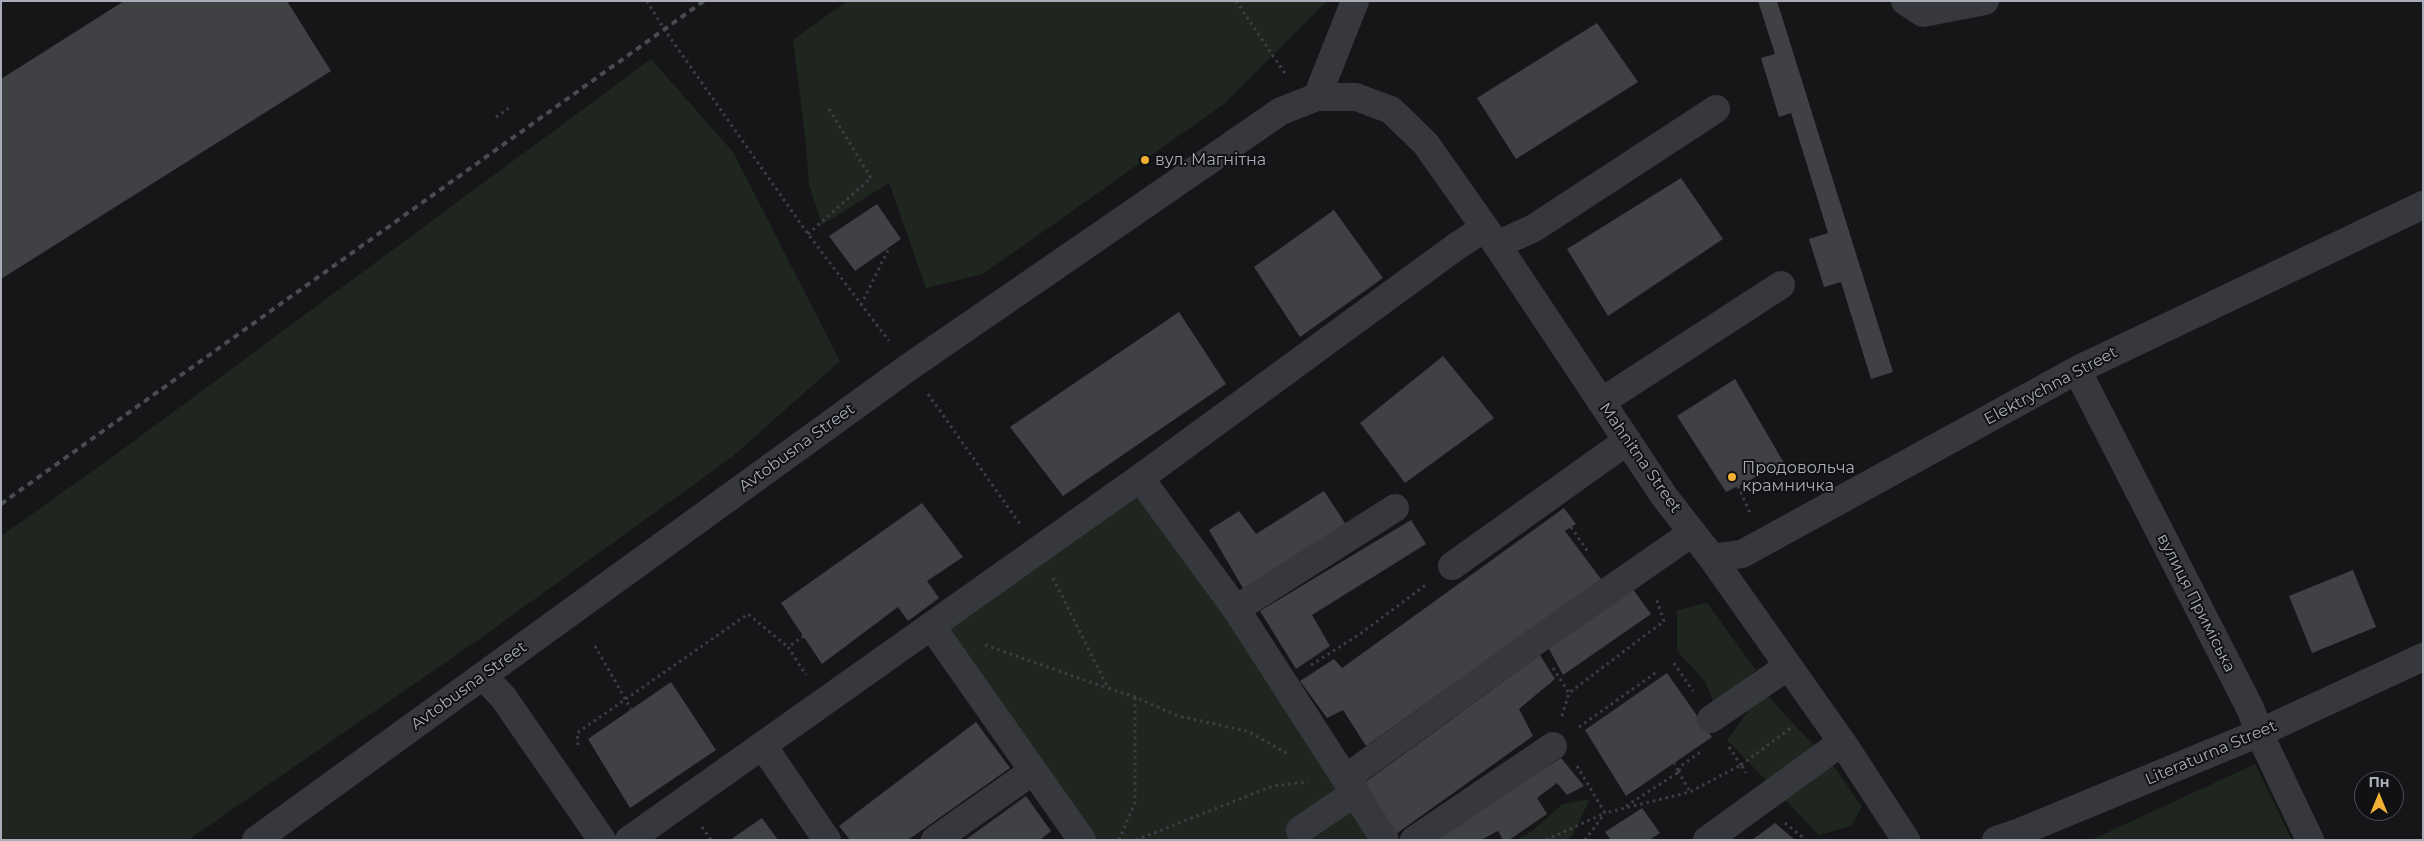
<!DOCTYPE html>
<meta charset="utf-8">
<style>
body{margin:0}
#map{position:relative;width:2424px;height:841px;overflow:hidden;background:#161618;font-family:Montserrat,sans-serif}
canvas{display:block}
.frame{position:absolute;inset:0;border:2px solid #a8adb8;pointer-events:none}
.north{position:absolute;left:2354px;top:771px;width:50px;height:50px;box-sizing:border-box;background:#111113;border:1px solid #4d4f55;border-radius:50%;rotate:0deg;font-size:14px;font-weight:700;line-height:20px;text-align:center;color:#a8adb8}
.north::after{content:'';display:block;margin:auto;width:18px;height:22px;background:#f2b134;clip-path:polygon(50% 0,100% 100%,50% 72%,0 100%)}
</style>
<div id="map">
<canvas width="2424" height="841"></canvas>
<div class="frame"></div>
<div class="north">Пн</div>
</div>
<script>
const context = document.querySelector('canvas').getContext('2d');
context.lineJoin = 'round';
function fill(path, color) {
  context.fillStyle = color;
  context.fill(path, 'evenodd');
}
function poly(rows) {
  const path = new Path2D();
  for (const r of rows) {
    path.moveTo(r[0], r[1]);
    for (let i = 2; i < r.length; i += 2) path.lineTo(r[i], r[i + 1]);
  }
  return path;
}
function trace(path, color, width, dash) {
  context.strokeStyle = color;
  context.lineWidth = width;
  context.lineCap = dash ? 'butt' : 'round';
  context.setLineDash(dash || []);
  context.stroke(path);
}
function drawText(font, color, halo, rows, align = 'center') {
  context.font = font + ' Montserrat,sans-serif';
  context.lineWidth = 4;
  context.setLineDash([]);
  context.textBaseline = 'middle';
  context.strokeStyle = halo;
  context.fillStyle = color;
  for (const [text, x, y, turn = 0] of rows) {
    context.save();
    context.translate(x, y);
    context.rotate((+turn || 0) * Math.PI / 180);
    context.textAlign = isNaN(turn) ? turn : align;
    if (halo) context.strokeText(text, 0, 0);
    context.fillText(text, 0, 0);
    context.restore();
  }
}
fill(poly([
 [847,1,1327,1,1224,104,983,274,926,288,889,183,822,225,809,184,806,144,793,40],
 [651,59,733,152,840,361,732,457,478,640,188,840,1,840,1,536,115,455],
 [1140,478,1386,840,1083,840,932,627],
 [1707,603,1756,670,1715,706,1705,681,1677,651,1677,610],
 [1763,691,1835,768,1862,807,1851,826,1819,835,1727,740],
 [2255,764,2292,840,2091,840],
 [1590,799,1572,836,1567,840,1516,840,1532,831,1563,804]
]), '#1e261f');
fill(poly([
 [124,1,287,1,331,71,1,279,1,79],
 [1758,1,1777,1,1893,372,1871,379,1841,282,1824,287,1809,239,1828,233,1791,113,1779,117,1761,58,1775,54],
 [1597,23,1638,82,1516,159,1477,98],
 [1681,178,1723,239,1608,316,1567,249],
 [877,204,901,239,855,271,829,236],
 [1334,210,1383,278,1300,337,1254,267],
 [1179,312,1226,384,1063,496,1010,427],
 [1443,356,1494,418,1405,483,1360,423],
 [1735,379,1784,463,1726,492,1677,416],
 [1324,491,1347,526,1244,590,1209,530,1239,511,1256,534],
 [922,503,963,557,927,581,939,598,908,621,898,607,822,664,781,603],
 [1564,508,1576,524,1565,531,1601,579,1366,746,1343,710,1327,718,1300,681,1334,659,1342,668],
 [1411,520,1426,544,1312,615,1330,646,1296,669,1260,611],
 [2353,570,2376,627,2312,653,2289,596],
 [1632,588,1651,614,1563,675,1548,647],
 [1540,655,1555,679,1519,709,1533,736,1396,834,1364,783],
 [1667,673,1712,737,1626,796,1585,730],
 [671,682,716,750,630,808,588,739],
 [976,722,1010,768,908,840,850,840,839,826],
 [1561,758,1584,786,1567,795,1557,783,1537,798,1547,814,1509,840,1503,840,1498,831,1481,840,1433,840],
 [1026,796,1051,831,1040,840,965,840],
 [1642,808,1660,833,1649,840,1611,840,1605,832],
 [762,818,778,840,730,840],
 [1775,823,1795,840,1752,840]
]), '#404145');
trace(poly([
 [647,1,664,29,808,234,889,341],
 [1236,1,1286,75],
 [496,117,509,108],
 [808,234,871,178,829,109],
 [861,305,889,248],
 [928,394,1020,524],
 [1738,486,1750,513],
 [1571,527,1588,552],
 [1053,578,1108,688,1135,697,1178,716,1247,731,1290,755],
 [804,636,788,647,806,675],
 [985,645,1107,688],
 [595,646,631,709],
 [1674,663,1693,691],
 [1311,665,1360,634,1427,584],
 [1553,668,1569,693],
 [1562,716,1569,693,1664,621,1656,598],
 [1579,727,1658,671],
 [578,745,577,733,748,614,788,647],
 [1729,747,1741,765],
 [1741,765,1792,727],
 [1577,766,1605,813,1690,792,1741,765,1746,773],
 [1678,771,1690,792],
 [1679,771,1681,766,1702,751],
 [1626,806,1679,772,1674,763],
 [1785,823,1806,840],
 [702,827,711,840],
 [1119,840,1135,802,1135,697],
 [1136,840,1273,786,1308,782],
 [1546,840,1605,813],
 [1585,840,1605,813]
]), '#3d3f44', 3, [2.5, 4]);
trace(poly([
 [1905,1,1923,13,1985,1],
 [1317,97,1355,1],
 [2077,370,2251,710,2259,733,2310,840],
 [1601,402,1781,285],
 [1140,478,1236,609,1385,840],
 [1703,546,1712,558,1742,554,2077,370,2423,205],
 [1452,566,1627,441],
 [1236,609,1395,508],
 [932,627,1082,840],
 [483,676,503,697,602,840],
 [1711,719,1787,667],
 [763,746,827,840],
 [1346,778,1536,641,1692,533],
 [1300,830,1356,792],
 [256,840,909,367,1281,111,1317,97,1356,97,1391,110,1426,144,1497,245,1664,496,1712,558,1842,742,1906,840],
 [629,840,1140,478,1457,246,1485,228,1497,245,1534,228,1716,109],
 [935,840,1033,771],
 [1414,840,1553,746],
 [1707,840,1842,742],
 [1996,840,2020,832,2259,733,2423,657]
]), '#37383d', 28);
trace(poly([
 [1,504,704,1]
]), '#4a4c52', 4, [6, 5]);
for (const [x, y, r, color] of [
 [1145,160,5,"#f2b134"],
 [1732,477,5,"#f2b134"]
]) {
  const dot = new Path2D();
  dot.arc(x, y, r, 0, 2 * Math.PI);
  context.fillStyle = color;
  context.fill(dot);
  trace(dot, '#111113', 2);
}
drawText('16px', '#a8adb8', '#111113', [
 ["вул. Магнітна",1155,160],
 ["Продовольча",1742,468],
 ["крамничка",1742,486]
], 'left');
drawText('16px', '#a8adb8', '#111113', [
 ["Elektrychna Street",2051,386,-28],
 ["Avtobusna Street",797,448,-36],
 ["Mahnitna Street",1640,458,55],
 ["вулиця Приміська",2196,603,63],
 ["Avtobusna Street",469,686,-36],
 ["Literaturna Street",2211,753,-23]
]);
</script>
